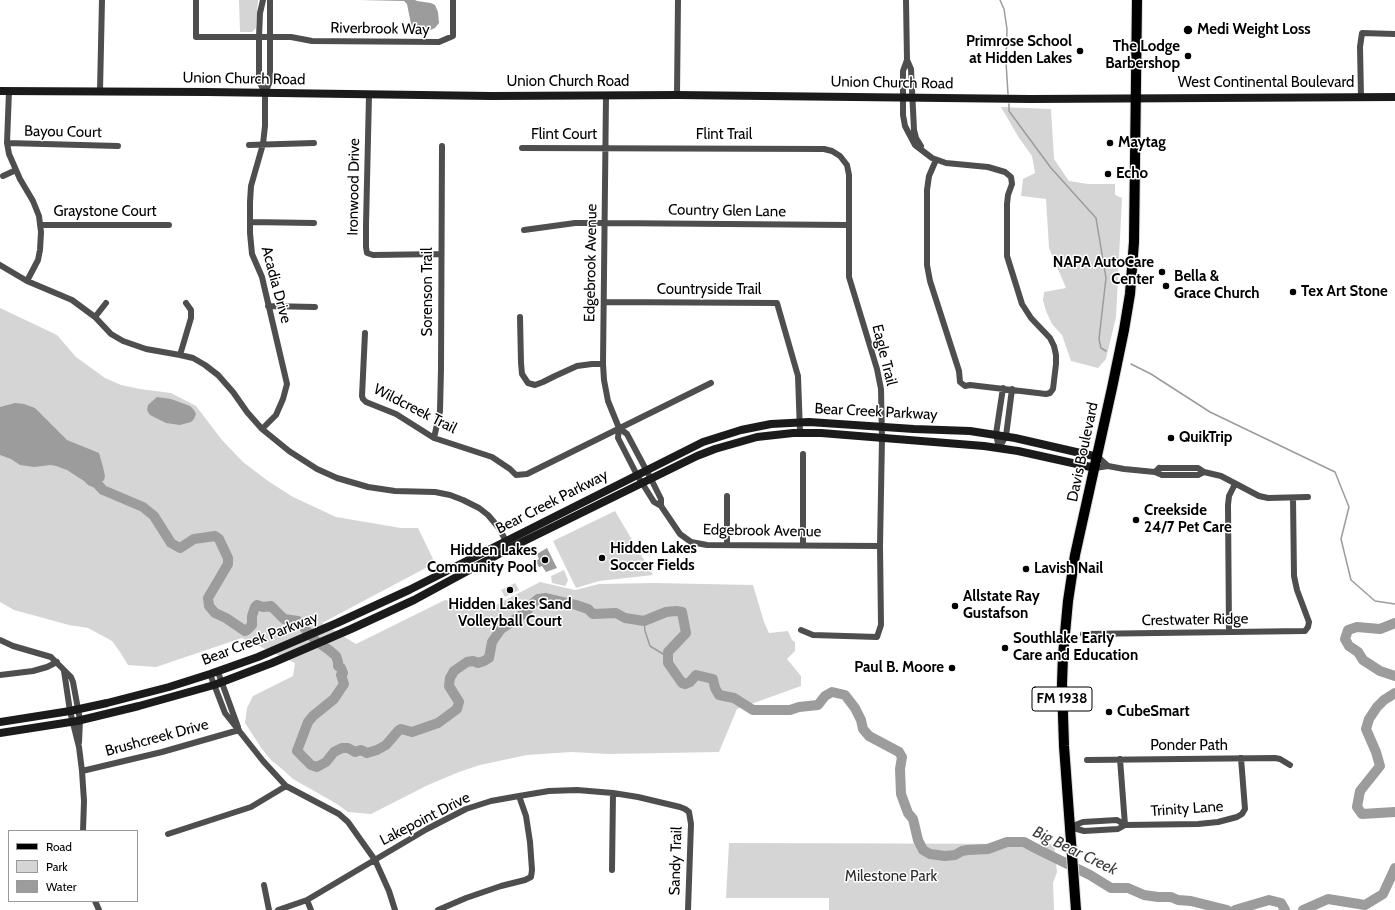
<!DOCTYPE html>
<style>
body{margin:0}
#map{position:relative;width:1395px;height:910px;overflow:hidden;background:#fff;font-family:Cabin,sans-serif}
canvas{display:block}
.legend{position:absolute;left:8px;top:830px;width:130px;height:72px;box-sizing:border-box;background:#fff;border:1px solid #999;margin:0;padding:5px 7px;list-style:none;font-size:12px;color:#000}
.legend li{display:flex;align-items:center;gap:8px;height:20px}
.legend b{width:20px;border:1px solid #999}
</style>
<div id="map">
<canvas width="1395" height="910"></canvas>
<ul class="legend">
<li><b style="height:5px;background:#000"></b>Road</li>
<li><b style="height:11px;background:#d5d5d5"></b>Park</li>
<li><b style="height:11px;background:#9c9c9c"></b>Water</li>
</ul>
</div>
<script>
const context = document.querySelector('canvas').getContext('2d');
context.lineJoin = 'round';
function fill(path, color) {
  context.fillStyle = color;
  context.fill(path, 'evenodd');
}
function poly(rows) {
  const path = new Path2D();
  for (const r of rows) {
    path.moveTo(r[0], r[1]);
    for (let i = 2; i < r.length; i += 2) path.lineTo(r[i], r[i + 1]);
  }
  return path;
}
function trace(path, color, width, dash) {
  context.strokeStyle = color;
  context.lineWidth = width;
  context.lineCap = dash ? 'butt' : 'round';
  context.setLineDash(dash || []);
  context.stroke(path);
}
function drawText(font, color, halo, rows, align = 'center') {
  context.font = font + ' Cabin,sans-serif';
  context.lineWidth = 3;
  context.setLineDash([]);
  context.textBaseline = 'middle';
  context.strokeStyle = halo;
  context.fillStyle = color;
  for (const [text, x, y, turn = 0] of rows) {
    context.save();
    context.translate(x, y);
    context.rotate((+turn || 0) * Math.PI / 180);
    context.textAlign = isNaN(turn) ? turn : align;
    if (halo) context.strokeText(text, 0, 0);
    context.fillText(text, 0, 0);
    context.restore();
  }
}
fill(poly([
 [239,0,258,0,256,28,252,32,240,32],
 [1001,107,1051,109,1054,159,1069,181,1088,184,1115,184,1115,195,1122,198,1116,317,1106,359,1098,368,1071,361,1062,335,1052,324,1046,311,1043,300,1044,292,1066,288,1049,248,1046,199,1021,196,1023,179,1035,173,1032,156,1019,138],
 [0,308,57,335,76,357,105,378,121,385,140,389,171,393,196,406,222,440,243,462,268,481,293,497,336,517,401,528,418,528,435,563,322,623,356,644,445,600,488,609,540,582,575,590,599,584,654,583,753,585,764,622,769,633,788,631,792,640,795,642,795,651,787,659,801,676,801,686,737,709,719,752,609,754,571,752,527,755,480,765,459,772,428,785,371,814,348,812,337,804,293,779,282,769,271,760,262,749,245,723,247,708,253,696,293,676,295,663,242,638,156,667,128,665,120,652,112,641,88,628,69,625,14,610,0,602],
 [615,511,653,575,599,581,576,588,553,541],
 [564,570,568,580,566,585,565,586,552,583,551,576],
 [515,583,519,590,505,597,501,590],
 [729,843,1054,844,1057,872,1053,883,1054,910,829,910,829,898,726,898]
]), '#d5d5d5');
fill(poly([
 [360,0,415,0,417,1,431,3,435,5,438,12,439,23,435,28,428,31,421,29,412,29,407,4,404,1],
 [157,397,171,399,190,406,194,410,196,414,194,419,191,422,180,425,166,423,150,415,147,410,148,405],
 [15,403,24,404,35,408,67,440,99,453,103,467,105,476,104,480,95,488,88,485,84,481,67,470,56,466,51,465,34,467,20,465,11,459,0,455,0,407],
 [547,548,557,568,546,572,542,566,539,567,536,561,539,559,537,554]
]), '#9c9c9c');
trace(poly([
 [1000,0,1004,9,1007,29,1006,62,1008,94],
 [1009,104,1009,111,1051,168,1096,218,1106,278,1099,339,1101,348,1106,351],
 [1131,364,1151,374,1210,412,1335,472,1349,507,1341,539,1351,580,1375,601,1395,604],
 [644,621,645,631,650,646,668,657]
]), '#9c9c9c', 1.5);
trace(poly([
 [90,476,103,490,143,507,154,516,171,543,180,548,194,539,215,536,219,539,228,558,228,564,208,598,209,606,215,613,226,618,245,631,247,630,252,625,252,616,255,607,257,605,263,607,271,606,284,619,298,621,316,641,329,650,336,656,338,662,338,666,341,668,343,673,341,675,344,684,334,699,313,716,308,722,297,751,311,765,317,767,326,762,334,752,342,748,348,748,355,752,361,750,367,753,377,750,386,745,398,731,401,729,412,732,438,723,457,709,459,702,449,686,450,678,454,671,467,662,473,661,478,663,484,661,489,658,492,642,501,629,526,612,531,605,538,599,546,598,576,605,588,609,593,614,616,613,625,618,644,621,666,612,676,611,682,612,686,633,668,652,668,663,682,683,685,684,690,682,696,675,713,679,715,688,719,695,734,698,753,710,790,710,799,707,818,705,825,696,832,692,845,695,855,708,861,720,863,729,869,736,899,752,902,757,900,769,901,794,908,813,913,819,918,840,923,850,930,854,945,856,955,855,962,851,968,850,988,849,1007,842,1024,842,1037,849,1090,875,1111,888,1128,888,1144,895,1158,897,1171,897,1178,900,1191,901,1227,910],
 [1395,623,1380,629,1357,627,1348,630,1345,639,1349,646,1358,652,1363,660,1380,671,1395,676],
 [1395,693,1384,700,1377,707,1369,719,1366,729,1376,752,1380,766,1360,791,1357,807,1362,814,1395,812],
 [1235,910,1269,900,1281,903,1285,910],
 [1303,910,1328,899,1365,905,1383,894,1395,868]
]), '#9c9c9c', 10);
const primary = poly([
 [1076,910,1064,746,1062,684,1063,655,1068,601,1075,555,1112,388,1124,330,1130,294,1134,242,1137,0]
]);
trace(primary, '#dbdbdb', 12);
trace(poly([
 [196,0,196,37,291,37,312,41,439,42,453,36,453,0],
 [263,0,260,13,259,37,259,81,265,93],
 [906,0,907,60,903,71,903,115,905,126,915,145,932,158,946,163,988,167,1005,172,1011,177,1012,184,1008,195,1007,204,1007,256,1022,304,1031,318,1050,338,1054,346,1056,355,1056,364,1053,389,1050,393,1046,394,970,385,965,386,960,382,959,371,930,281,927,265,927,190,929,176,936,160],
 [907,60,911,69,914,130,916,138,921,146],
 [9,91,7,143,9,154,20,179,33,201,39,216,41,232,40,250,38,260,27,281],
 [100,91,102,0],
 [369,95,366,225,366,247,367,253,373,255,441,254],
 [677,95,678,0],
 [606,96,603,364,604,380,608,401,619,428,618,438,637,475,654,502,661,506,680,534,691,542,707,545,880,546],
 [1361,97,1360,47,1362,33,1395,34],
 [7,143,118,146],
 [249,145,314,143],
 [522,148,824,149,832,151,840,156,847,165,849,175,849,277,877,369,881,389,882,438,880,546,881,625,877,637,813,635,801,630],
 [3,176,16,170],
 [250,222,314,223],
 [40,225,169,225],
 [524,230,575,223,605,223,848,225],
 [0,265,27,281,72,300,95,317,111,334,123,341,146,349,180,355,193,358,205,365,218,375,233,392,247,412,262,429,289,451,317,469,337,478,368,487,395,491,435,492,450,495,463,500,479,508,488,515,499,528,508,545],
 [604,302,777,303,798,376,800,432],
 [268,306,315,307],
 [95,317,106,303],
 [520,317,521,363,522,374,528,383,535,385,543,382,555,376,577,366,592,364,603,364],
 [365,333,362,396,363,399,366,402,396,414,434,438,492,457,510,469,516,475,527,474,711,383],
 [180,355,191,318,191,310,186,303],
 [619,428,627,434,651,479,661,499,661,506],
 [262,429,276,415,283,399,287,384,265,290,262,277,252,254,250,233,250,202,251,186,263,144,265,126,265,93,270,81,270,0],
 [434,438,440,411,441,369,442,146],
 [999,448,1006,436,1012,389],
 [999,448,996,434,1003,388],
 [803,454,803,545],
 [1108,466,1124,469,1155,472],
 [1095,468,1108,466,1098,457],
 [1159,468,1198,468,1204,472,1198,475,1162,475,1155,472,1159,468],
 [1204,472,1221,476,1259,496,1268,498,1308,497],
 [727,545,727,496],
 [1229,632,1228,505,1229,496,1235,484],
 [1083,634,1305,631,1308,627,1309,622,1297,590,1294,576,1293,498],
 [0,640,13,646,51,657,71,677,73,682,80,720,79,742],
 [64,671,70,711,79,747,82,771,84,801,83,831],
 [218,672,238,727],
 [210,674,225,713,263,761,286,786,339,814,348,822,375,860,389,891,395,910],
 [0,675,33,671,47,667,57,662],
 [1120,759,1125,825],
 [1087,760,1275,758,1280,759,1290,765],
 [82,771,162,752,239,730],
 [1070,827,1084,831,1118,829,1125,825,1198,824,1218,822,1237,817,1242,814,1245,809,1241,758],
 [1070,827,1083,822,1117,820,1125,825],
 [168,834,251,807,286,786],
 [612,870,613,793],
 [264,885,269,910],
 [307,900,311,910],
 [95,901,99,910],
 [278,910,307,900,427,829,466,809,491,801,519,796,549,791,577,790,613,793,638,797,680,807,685,809,689,812,691,824,688,910],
 [438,910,466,898,501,886,525,880,531,877,532,870,530,842,526,816,519,796]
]), '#4e4e4e', 6);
trace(poly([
 [0,91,207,92,492,96,677,95,1031,99,1395,97],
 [0,722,70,711,107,703,169,687,210,674,258,657,337,623,409,590,703,442,741,430,771,424,809,422,914,429,970,431,1015,438,1098,457],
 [0,733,77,721,139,706,214,685,272,663,351,629,414,600,510,548,697,456,715,449,757,437,793,433,821,433,984,446,1018,451,1095,468]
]), '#1b1b1b', 8);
trace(primary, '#000', 10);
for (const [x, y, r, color] of [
 [1188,30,5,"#000"],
 [1080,51,4,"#000"],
 [1188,56,4,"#000"],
 [1110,143,4,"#000"],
 [1108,174,4,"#000"],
 [1162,272,4,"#000"],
 [1166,286,4,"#000"],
 [1293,292,4,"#000"],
 [1171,438,4,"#000"],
 [1136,520,4,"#000"],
 [602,558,4,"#000"],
 [545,560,4,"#000"],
 [1026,569,4,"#000"],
 [510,590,4,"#000"],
 [955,606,4,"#000"],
 [1005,648,4,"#000"],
 [952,668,4,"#000"],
 [1109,712,4,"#000"]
]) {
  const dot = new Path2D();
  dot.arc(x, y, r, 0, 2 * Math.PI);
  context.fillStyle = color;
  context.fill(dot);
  trace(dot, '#fff', 1.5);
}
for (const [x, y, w] of [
 [1062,699,60]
]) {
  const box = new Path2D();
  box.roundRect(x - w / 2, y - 12, w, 24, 3);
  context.fillStyle = '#fff';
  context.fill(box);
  trace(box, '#000', 1);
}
drawText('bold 14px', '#000', null, [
 ["FM 1938",1062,699]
]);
drawText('15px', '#000', '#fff', [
 ["Riverbrook Way",380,29,1],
 ["Union Church Road",244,79,1],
 ["Union Church Road",568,82],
 ["Union Church Road",892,83,1],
 ["West Continental Boulevard",1266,83],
 ["Bayou Court",63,132,1],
 ["Flint Court",564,135],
 ["Flint Trail",724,135],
 ["Ironwood Drive",354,187,-89],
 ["Country Glen Lane",727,211,1],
 ["Graystone Court",105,212],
 ["Edgebrook Avenue",591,263,-89],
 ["Acadia Drive",276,285,75],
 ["Countryside Trail",709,290],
 ["Sorenson Trail",428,292,-90],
 ["Eagle Trail",884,355,76],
 ["Wildcreek Trail",415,409,27],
 ["Bear Creek Parkway",876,412,3],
 ["Davis Boulevard",1083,452,-78],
 ["Bear Creek Parkway",552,502,-27],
 ["Edgebrook Avenue",762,531,1],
 ["Crestwater Ridge",1195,620,-1],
 ["Bear Creek Parkway",260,639,-21],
 ["Brushcreek Drive",157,738,-15],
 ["Ponder Path",1189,746],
 ["Trinity Lane",1187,809,-4],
 ["Lakepoint Drive",425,819,-27],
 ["Sandy Trail",676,861,-88]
]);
drawText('bold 15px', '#000', '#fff', [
 ["Medi Weight Loss",1197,30],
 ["Primrose School",1072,42,"right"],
 ["at Hidden Lakes",1072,59,"right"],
 ["The Lodge",1180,47,"right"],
 ["Barbershop",1180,64,"right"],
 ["Maytag",1118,143],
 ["Echo",1116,174],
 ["NAPA AutoCare",1154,263,"right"],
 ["Center",1154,280,"right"],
 ["Bella &",1174,277],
 ["Grace Church",1174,294],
 ["Tex Art Stone",1301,292],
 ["QuikTrip",1179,438],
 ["Creekside",1144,511],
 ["24/7 Pet Care",1144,528],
 ["Hidden Lakes",610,549],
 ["Soccer Fields",610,566],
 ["Hidden Lakes",537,551,"right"],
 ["Community Pool",537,568,"right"],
 ["Lavish Nail",1034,569],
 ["Allstate Ray",963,597],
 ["Gustafson",963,614],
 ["Hidden Lakes Sand",510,605,"center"],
 ["Volleyball Court",510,622,"center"],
 ["Southlake Early",1013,639],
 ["Care and Education",1013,656],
 ["Paul B. Moore",944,668,"right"],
 ["CubeSmart",1117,712]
], 'left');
drawText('15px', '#2c2c2c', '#fff', [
 ["Milestone Park",891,877]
]);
drawText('italic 16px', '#3d3d3d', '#fff', [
 ["Big Bear Creek",1075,851,26]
]);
</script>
